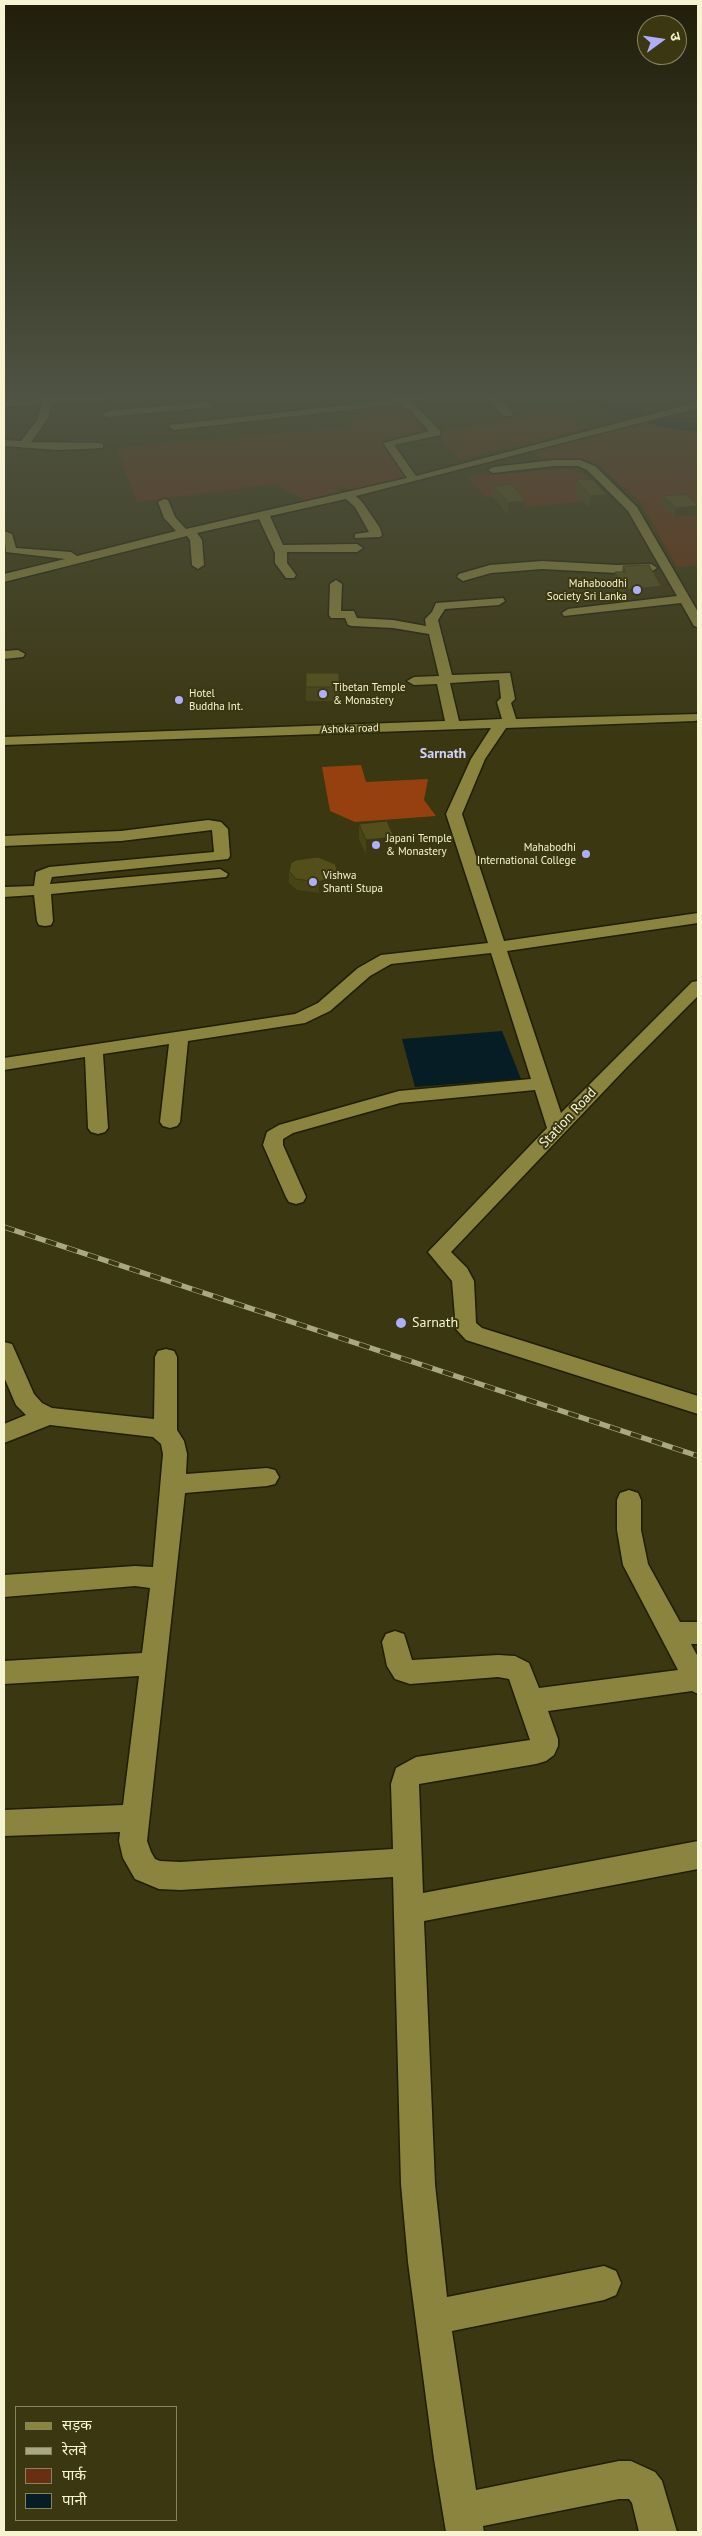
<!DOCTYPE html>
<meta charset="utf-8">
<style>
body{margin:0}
#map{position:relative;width:702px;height:2536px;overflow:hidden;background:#3a3711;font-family:"PT Sans","Noto Sans Devanagari",sans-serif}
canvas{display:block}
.frame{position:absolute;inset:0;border:5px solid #f7f5d1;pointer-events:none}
.legend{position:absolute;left:15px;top:2406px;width:162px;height:115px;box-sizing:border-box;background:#3a3711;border:1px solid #86835e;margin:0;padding:6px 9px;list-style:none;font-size:15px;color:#f7f5d1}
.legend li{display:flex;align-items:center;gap:10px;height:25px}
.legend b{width:25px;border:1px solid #86835e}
.north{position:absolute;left:637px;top:15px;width:50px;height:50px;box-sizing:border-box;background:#3a3711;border:1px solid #86835e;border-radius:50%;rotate:76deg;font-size:14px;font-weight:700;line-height:20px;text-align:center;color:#f7f5d1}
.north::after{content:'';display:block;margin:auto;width:18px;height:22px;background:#afaefa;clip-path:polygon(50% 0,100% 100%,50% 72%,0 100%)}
</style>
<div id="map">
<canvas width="702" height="2536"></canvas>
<div class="frame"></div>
<ul class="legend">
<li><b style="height:6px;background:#8a843e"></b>सड़क</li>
<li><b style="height:6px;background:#aaa883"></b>रेलवे</li>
<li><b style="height:14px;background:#682f12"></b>पार्क</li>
<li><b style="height:14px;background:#061d25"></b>पानी</li>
</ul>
<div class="north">उ</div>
</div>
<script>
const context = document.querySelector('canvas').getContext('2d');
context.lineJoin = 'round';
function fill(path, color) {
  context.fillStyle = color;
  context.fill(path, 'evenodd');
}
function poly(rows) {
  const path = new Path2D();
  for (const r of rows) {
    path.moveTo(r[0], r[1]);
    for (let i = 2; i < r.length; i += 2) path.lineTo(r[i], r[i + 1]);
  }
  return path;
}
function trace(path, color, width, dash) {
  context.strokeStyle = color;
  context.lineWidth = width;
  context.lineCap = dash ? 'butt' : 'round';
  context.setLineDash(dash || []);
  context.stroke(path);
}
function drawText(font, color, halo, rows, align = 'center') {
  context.font = font + ' "PT Sans",sans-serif';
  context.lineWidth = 4;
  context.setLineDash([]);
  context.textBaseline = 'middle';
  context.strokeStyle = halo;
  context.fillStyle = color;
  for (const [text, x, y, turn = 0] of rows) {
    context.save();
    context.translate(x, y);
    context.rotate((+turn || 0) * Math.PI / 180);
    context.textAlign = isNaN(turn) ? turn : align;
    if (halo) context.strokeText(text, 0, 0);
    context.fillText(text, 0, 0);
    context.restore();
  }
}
fill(poly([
 [400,402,410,410,429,434,386,444,412,477,354,491,343,487,337,489,346,493,308,502,275,484,137,502,116,448,346,428,366,407],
 [548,410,592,427,460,460,436,432],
 [648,420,668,426,698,430,698,566,677,567,641,503,599,465,585,461,543,459,531,451],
 [565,469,584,474,601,490,584,502,519,507,511,497,485,497,468,477]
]), '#682f12');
fill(poly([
 [361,765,366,782,428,779,424,800,436,816,355,822,330,811,322,767]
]), '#97400f');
fill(poly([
 [502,1031,521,1079,415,1087,402,1039]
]), '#061d25');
fill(poly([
 [555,393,574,393,668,420,698,424,698,432,663,427,557,396,555,393]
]), '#061d25');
const minor = poly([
 [42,393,52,393,52,398,119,393,167,393,162,396,52,404,47,420,31,442,99,443,103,444,103,448,57,450,4,446,4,440,21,441,37,420,42,404,4,407,4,401,43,398,42,393],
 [431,393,455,393,450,396,410,402,417,407,440,431,440,435,394,445,416,476,698,402,698,408,356,496,363,503,380,528,382,535,380,537,355,538,355,534,369,532,355,507,346,499,270,516,283,545,357,544,363,548,357,552,287,552,287,563,296,575,294,578,286,578,275,563,275,553,259,519,197,533,202,540,204,565,198,569,192,565,190,540,187,536,4,582,4,574,65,559,6,552,4,531,12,534,16,548,71,552,77,556,176,531,164,518,158,502,164,499,168,500,175,517,186,529,407,478,383,443,429,431,411,411,399,404,174,430,169,427,170,425,373,402,391,399,389,397,394,394,402,398,431,393],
 [483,393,493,393,512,412,512,416,504,416,483,393],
 [207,402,212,405,210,407,107,417,102,414,107,411,207,402],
 [554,460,580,460,595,466,637,507,698,612,698,627,694,626,681,603,564,616,562,613,568,609,677,596,628,511,587,470,578,466,554,466,493,473,488,470,493,467,554,460],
 [542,561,617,565,651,564,657,568,651,572,617,573,542,569,491,573,463,581,457,577,459,574,490,565,542,561],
 [336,580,342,584,341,611,354,611,357,618,393,620,426,626,425,619,432,612,436,603,503,598,505,601,499,605,445,609,438,620,452,675,510,673,515,699,511,703,516,719,698,714,698,720,695,721,506,728,485,759,462,814,504,941,698,913,698,923,507,951,561,1113,692,982,698,981,698,996,627,1067,451,1252,467,1268,474,1281,476,1323,482,1328,698,1396,698,1414,466,1340,456,1329,452,1281,428,1252,547,1128,535,1090,400,1103,293,1133,283,1139,283,1145,306,1197,303,1202,296,1204,289,1202,286,1197,263,1145,267,1132,279,1125,399,1091,531,1079,491,953,391,964,370,976,330,1011,305,1023,188,1041,180,1122,177,1126,170,1128,163,1126,160,1122,169,1044,103,1054,108,1128,105,1132,98,1134,91,1132,88,1128,85,1057,4,1070,4,1058,295,1014,318,1003,358,968,381,955,488,943,446,814,471,759,491,728,4,745,4,737,445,721,437,684,414,685,407,681,414,677,439,676,429,634,393,628,352,626,348,625,345,618,331,618,329,615,330,584,336,580],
 [499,680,501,698,497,702,502,719,459,721,450,683,499,680],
 [18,650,25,654,23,657,4,659,4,651,18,650],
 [208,820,221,822,228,829,230,856,228,859,52,877,50,884,220,869,228,874,226,877,51,894,53,921,51,925,45,926,39,925,37,921,34,895,4,897,4,887,34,886,36,872,49,867,214,852,212,830,121,841,4,846,4,836,121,831,208,820],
 [4,1342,12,1344,34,1394,42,1403,52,1408,154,1419,155,1357,158,1351,166,1349,174,1351,177,1357,177,1430,184,1441,187,1454,186,1474,267,1468,275,1470,279,1477,275,1484,267,1486,185,1493,147,1841,151,1852,155,1859,160,1861,180,1862,393,1849,391,1784,396,1768,416,1757,530,1740,509,1679,498,1677,410,1684,395,1679,387,1666,382,1642,386,1634,395,1631,404,1634,412,1660,498,1655,515,1656,529,1663,539,1688,678,1670,623,1565,617,1530,617,1500,620,1493,629,1490,638,1493,641,1500,641,1530,648,1564,680,1622,698,1622,698,1644,691,1644,698,1657,698,1694,692,1691,548,1711,558,1739,558,1746,554,1755,546,1761,536,1764,419,1784,423,1893,698,1841,698,1869,424,1921,435,2184,447,2297,604,2266,616,2271,621,2283,616,2295,604,2300,452,2331,476,2490,619,2461,631,2461,655,2472,662,2481,677,2532,639,2532,632,2503,629,2499,619,2499,483,2526,484,2532,446,2532,434,2459,408,2262,401,2184,393,1877,180,1890,159,1889,135,1879,123,1858,119,1841,120,1832,4,1836,4,1810,123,1805,139,1676,4,1684,4,1661,142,1653,150,1588,135,1586,4,1597,4,1575,135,1566,153,1567,163,1454,161,1444,153,1437,50,1425,4,1443,4,1424,26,1415,16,1405,4,1377,4,1342]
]);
trace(minor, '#201e08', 3);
fill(minor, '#8a843e');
const rail = poly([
 [4,1227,698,1456]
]);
trace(rail, '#aaa883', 5.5);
trace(rail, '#3a3711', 4, [11]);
fill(poly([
 [576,480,605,507,589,508,575,492],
 [494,486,524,514,507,515,494,498],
 [663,496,697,515,674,517,662,505],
 [623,566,661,586,660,596,624,600,614,582,615,572,622,572],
 [339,673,339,701,306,701,306,687],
 [359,824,394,837,394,852,366,855,359,839],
 [289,871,337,880,332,888,319,893,297,890,289,883]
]), '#484416');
fill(poly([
 [607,495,605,507,589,508,591,496],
 [525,501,524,514,507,515,508,503],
 [698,506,697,515,674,517,676,508],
 [661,586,660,596,624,600,625,590],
 [394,837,394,852,366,855,366,840],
 [337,869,337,880,332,888,319,893,319,882]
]), '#3b3712');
const building = poly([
 [592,479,607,495,591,496,576,480,592,479],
 [512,484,525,501,508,503,494,486,512,484],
 [686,494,698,506,676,508,663,496,686,494],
 [649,565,661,586,625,590,615,572,626,572,623,566,649,565],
 [306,673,339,673,339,687,306,687,306,673],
 [387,821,394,837,366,840,359,824,387,821],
 [318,857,335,864,337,869,332,877,319,882,296,879,289,871,291,863,296,860,318,857]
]);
fill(building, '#544f1a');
trace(building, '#3b3712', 1);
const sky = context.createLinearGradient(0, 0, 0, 748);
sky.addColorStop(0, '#201e09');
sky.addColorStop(0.53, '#4f5343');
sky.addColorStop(1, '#4f534300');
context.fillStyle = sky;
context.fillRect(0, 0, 702, 748);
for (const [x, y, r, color] of [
 [637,590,5,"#afaefa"],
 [323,694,5,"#afaefa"],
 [179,700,5,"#afaefa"],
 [376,845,5,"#afaefa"],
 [586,854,5,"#afaefa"],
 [313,882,5,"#afaefa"],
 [401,1323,6,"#afaefa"]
]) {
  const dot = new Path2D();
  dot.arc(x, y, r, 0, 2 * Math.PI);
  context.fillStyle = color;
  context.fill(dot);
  trace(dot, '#3a3711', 2);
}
drawText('11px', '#f7f5d1', '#3a3711', [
 ["Mahaboodhi",627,584,"right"],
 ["Society Sri Lanka",627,597,"right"],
 ["Tibetan Temple",333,688],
 ["& Monastery",333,701],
 ["Hotel",189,694],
 ["Buddha Int.",189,707],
 ["Japani Temple",386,839],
 ["& Monastery",386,852],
 ["Mahabodhi",576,848,"right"],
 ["International College",576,861,"right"],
 ["Vishwa",323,876],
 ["Shanti Stupa",323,889]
], 'left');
drawText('11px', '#f7f5d1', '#3a3711', [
 ["Ashoka road",350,729,-2]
]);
drawText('bold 14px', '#d1d2fd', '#3a3711', [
 ["Sarnath",443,754]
]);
drawText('14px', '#f7f5d1', '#3a3711', [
 ["Station Road",568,1118,-47]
]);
drawText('14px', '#f7f5d1', '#3a3711', [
 ["Sarnath",412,1323]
], 'left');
</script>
